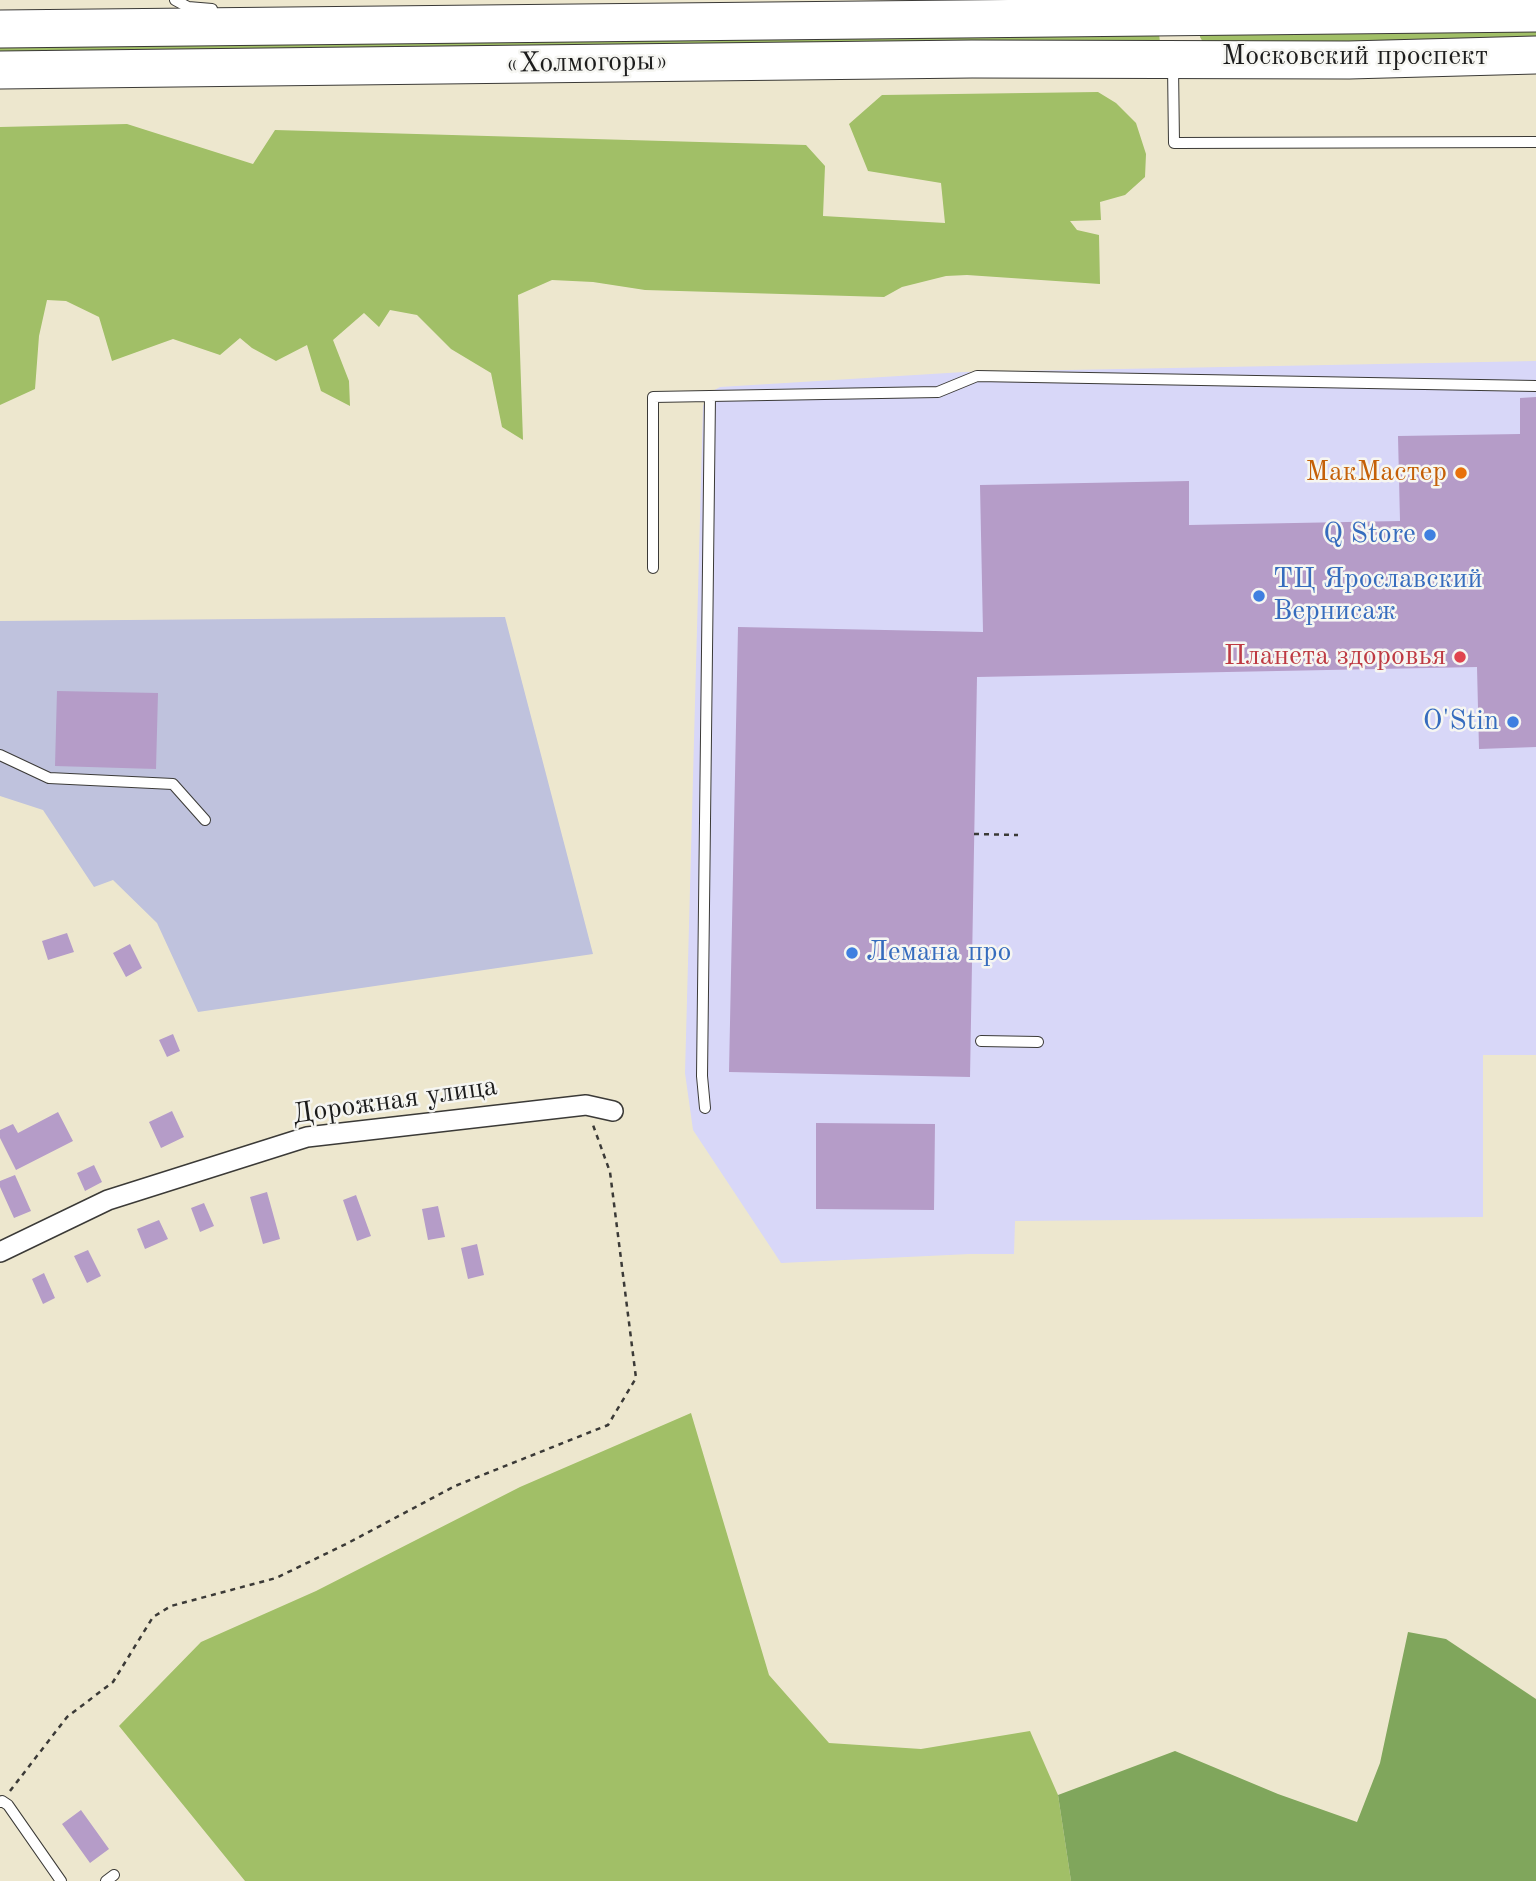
<!DOCTYPE html>
<meta charset="utf-8">
<style>
body{margin:0}
canvas{display:block;background:#ede7ce}
</style>
<canvas width="1536" height="1881"></canvas>
<script>
const context = document.querySelector('canvas').getContext('2d');
context.lineJoin = 'round';
function fill(path, color) {
  context.fillStyle = color;
  context.fill(path, 'evenodd');
}
function poly(rows) {
  const path = new Path2D();
  for (const r of rows) {
    path.moveTo(r[0], r[1]);
    for (let i = 2; i < r.length; i += 2) path.lineTo(r[i], r[i + 1]);
  }
  return path;
}
function trace(path, color, width, dash) {
  context.strokeStyle = color;
  context.lineWidth = width;
  context.lineCap = dash ? 'butt' : 'round';
  context.setLineDash(dash || []);
  context.stroke(path);
}
function drawText(font, color, halo, rows, align = 'center') {
  context.font = font + ' "Old Standard TT",serif';
  context.lineWidth = 5;
  context.setLineDash([]);
  context.textBaseline = 'middle';
  context.strokeStyle = halo;
  context.fillStyle = color;
  for (const [text, x, y, turn = 0] of rows) {
    context.save();
    context.translate(x, y);
    context.rotate((+turn || 0) * Math.PI / 180);
    context.textAlign = isNaN(turn) ? turn : align;
    if (halo) context.strokeText(text, 0, 0);
    context.fillText(text, 0, 0);
    context.restore();
  }
}
fill(poly([
 [1536,361,1536,1055,1483,1055,1483,1217,1015,1221,1014,1254,970,1254,781,1263,693,1130,685,1073,703,406,709,393,720,387,964,372]
]), '#d8d7f8');
fill(poly([
 [505,617,593,954,198,1012,157,923,113,880,94,887,43,810,0,796,0,621]
]), '#bfc2dd');
fill(poly([
 [1536,27,1536,41,1204,44,1200,37,1200,35],
 [1159,34,1160,42,0,60,0,43],
 [1098,92,1116,103,1136,123,1146,154,1145,177,1125,195,1100,202,1101,220,1070,221,1077,230,1099,235,1100,284,967,275,946,276,902,287,884,297,645,290,593,282,552,280,518,295,523,440,502,427,491,373,451,349,417,315,390,310,379,327,364,313,333,340,349,381,350,406,321,391,307,345,276,361,252,348,240,338,220,355,173,339,112,361,99,317,66,301,47,300,39,336,35,389,0,405,0,127,127,124,253,164,275,130,806,145,825,166,823,216,945,223,941,183,868,171,849,124,882,95],
 [691,1413,769,1675,829,1743,921,1749,1030,1731,1058,1795,1071,1881,245,1881,119,1726,201,1642,316,1591,520,1487]
]), '#a1bf67');
fill(poly([
 [1408,1632,1446,1639,1536,1699,1536,1881,1071,1881,1058,1795,1175,1751,1278,1794,1357,1822,1380,1763]
]), '#80a65c');
fill(poly([
 [1536,397,1536,747,1479,749,1477,667,977,677,970,1077,729,1072,738,627,983,632,980,485,1189,481,1189,525,1400,521,1398,436,1520,434,1520,398],
 [57,691,158,693,156,769,55,766],
 [67,933,74,952,48,960,42,941],
 [130,944,142,968,126,977,113,953],
 [173,1034,180,1051,167,1057,159,1040],
 [172,1111,184,1137,161,1148,149,1122],
 [58,1112,73,1141,16,1170,0,1138,0,1130,13,1124,18,1133],
 [816,1123,935,1124,934,1210,816,1209],
 [94,1165,102,1182,85,1191,77,1173],
 [15,1175,31,1211,14,1218,0,1187,0,1181],
 [267,1192,280,1239,263,1244,250,1197],
 [356,1195,371,1236,357,1241,343,1200],
 [204,1203,214,1226,200,1232,191,1208],
 [438,1206,445,1237,428,1240,422,1209],
 [159,1220,168,1239,145,1249,137,1229],
 [477,1244,484,1275,468,1279,461,1248],
 [88,1250,101,1276,87,1283,74,1256],
 [44,1273,55,1298,43,1304,32,1279],
 [81,1810,109,1849,90,1863,62,1824]
]), '#b59cc8');
const lane = poly([
 [175,0,188,7,212,9],
 [1173,66,1174,143,1536,142],
 [653,568,653,397,938,392,977,376,1536,386],
 [0,755,49,778,173,784,205,820],
 [981,1041,1038,1042],
 [705,1108,702,1076,710,396],
 [0,1802,2,1801,8,1805,61,1881],
 [106,1881,114,1875]
]);
const street = poly([
 [0,1252,108,1200,307,1137,586,1105,613,1111]
]);
const highway = poly([
 [0,29,1536,13],
 [0,70,972,59,1349,60,1536,55]
]);
trace(lane, '#3b3a37', 12);
trace(street, '#3b3a37', 22);
trace(highway, '#3b3a37', 39);
trace(poly([
 [974,834,1018,835],
 [10,1791,67,1717,113,1682,153,1617,171,1606,276,1578,348,1543,455,1486,608,1425,636,1378,610,1172,593,1125]
]), '#3b3a37', 2.5, [5, 5]);
trace(lane, '#fff', 10);
trace(street, '#fff', 19);
trace(highway, '#fff', 37);
for (const [x, y, r, color] of [
 [1461,473,7,"#e8710a"],
 [1430,535,7,"#3f7fe0"],
 [1259,596,7,"#3f7fe0"],
 [1460,657,7,"#e0444e"],
 [1513,722,7,"#3f7fe0"],
 [852,953,7,"#3f7fe0"]
]) {
  const dot = new Path2D();
  dot.arc(x, y, r, 0, 2 * Math.PI);
  context.fillStyle = color;
  context.fill(dot);
  trace(dot, '#f6f6f2', 2.5);
}
drawText('28px', '#1c1c1c', '#f6f6f2', [
 ["Московский проспект",1355,57],
 ["«Холмогоры»",587,63,-1],
 ["Дорожная улица",395,1101,-8]
]);
drawText('28px', '#c56008', '#f6f6f2', [
 ["МакМастер",1447,473]
], 'right');
drawText('28px', '#366cbe', '#f6f6f2', [
 ["Q Store",1416,535],
 ["ТЦ Ярославский",1273,580,"left"],
 ["Вернисаж",1273,612,"left"],
 ["O'Stin",1499,722],
 ["Лемана про",866,953,"left"]
], 'right');
drawText('28px', '#be3a42', '#f6f6f2', [
 ["Планета здоровья",1446,657]
], 'right');
</script>
